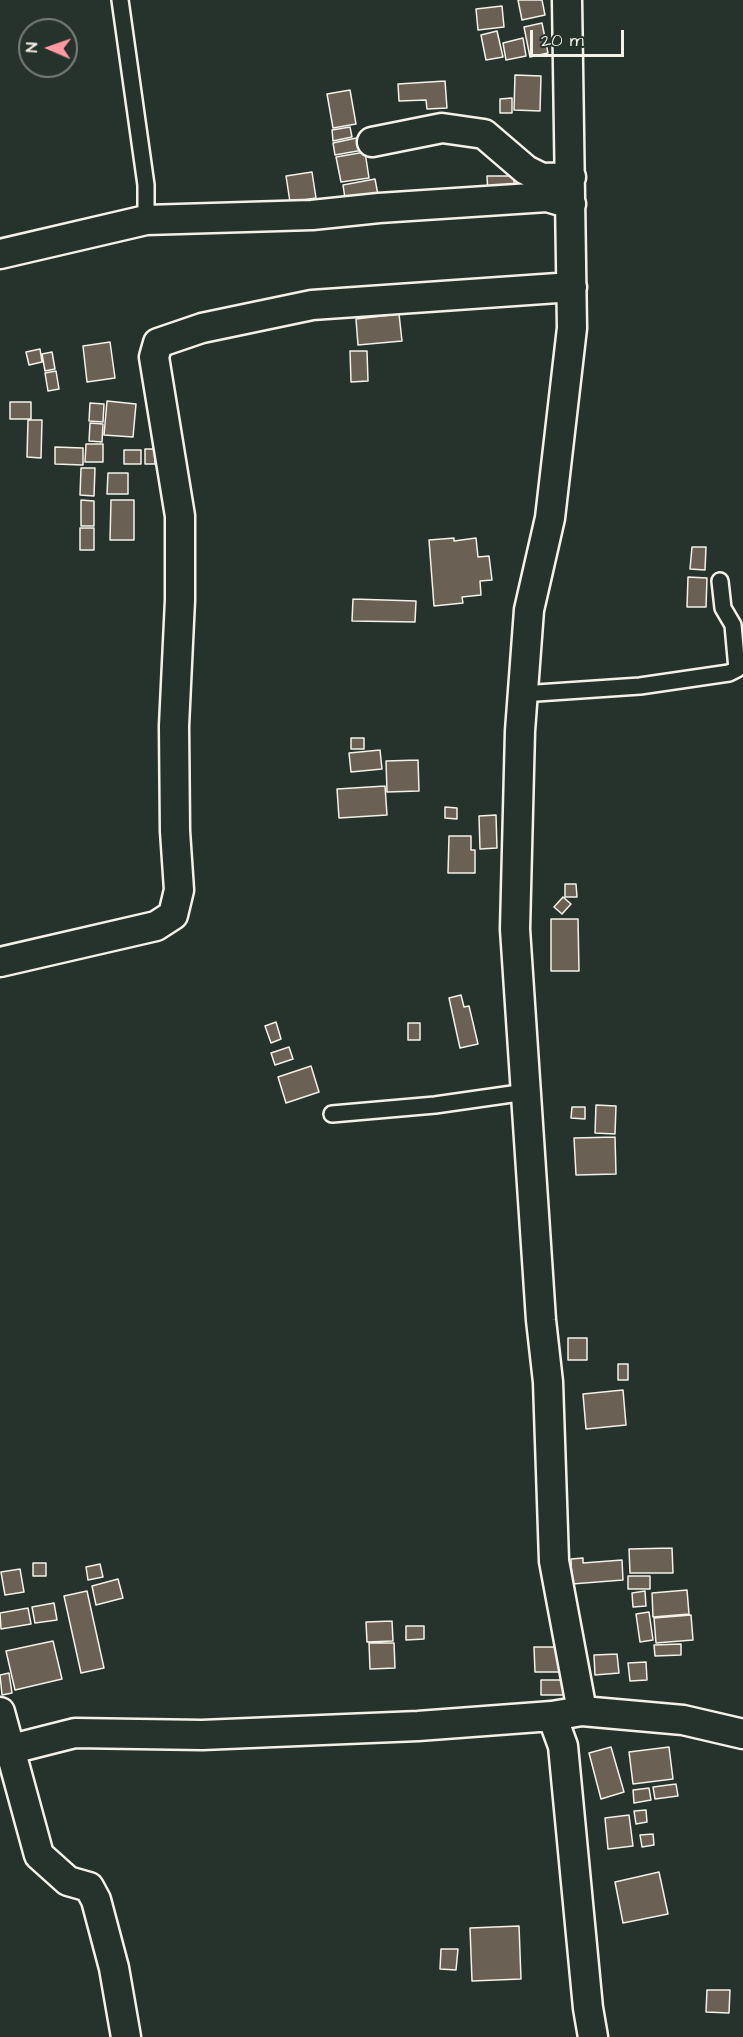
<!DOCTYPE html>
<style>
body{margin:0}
#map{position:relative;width:743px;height:2037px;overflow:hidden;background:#26332d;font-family:"Architects Daughter",sans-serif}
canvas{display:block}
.north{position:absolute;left:18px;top:18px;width:60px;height:60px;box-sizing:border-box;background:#26332d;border:2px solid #787f78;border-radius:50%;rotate:272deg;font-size:16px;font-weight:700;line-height:24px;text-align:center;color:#f4f1e8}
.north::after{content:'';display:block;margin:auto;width:21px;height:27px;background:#ff9aa2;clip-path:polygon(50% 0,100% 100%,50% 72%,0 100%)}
.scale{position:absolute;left:530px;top:30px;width:94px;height:27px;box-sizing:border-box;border:3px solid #f4f1e8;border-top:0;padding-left:8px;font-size:18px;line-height:21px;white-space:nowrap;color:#f4f1e8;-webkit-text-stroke:4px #26332d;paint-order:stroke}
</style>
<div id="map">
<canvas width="743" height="2037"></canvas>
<div class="north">N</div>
<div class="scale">20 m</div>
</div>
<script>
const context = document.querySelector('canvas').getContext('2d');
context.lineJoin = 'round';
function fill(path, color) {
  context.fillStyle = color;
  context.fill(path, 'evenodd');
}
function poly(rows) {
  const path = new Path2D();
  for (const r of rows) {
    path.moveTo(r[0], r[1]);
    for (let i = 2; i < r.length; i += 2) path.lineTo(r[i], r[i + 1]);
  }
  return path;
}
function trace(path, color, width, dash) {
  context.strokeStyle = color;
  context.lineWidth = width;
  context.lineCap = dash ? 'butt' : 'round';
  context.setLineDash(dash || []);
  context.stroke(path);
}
const building = poly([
 [518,0,542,0,545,15,522,20,518,0],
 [502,6,504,27,478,30,476,9,502,6],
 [542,23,548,53,530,57,524,27,542,23],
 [497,31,503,57,486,60,481,35,497,31],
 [523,38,526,56,506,60,503,43,523,38],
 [515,75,541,76,540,111,514,110,515,75],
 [445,81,447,108,427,109,426,100,399,101,398,84,445,81],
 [350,90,356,124,333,128,327,94,350,90],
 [512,98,512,113,500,113,500,99,512,98],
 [350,127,352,137,333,141,332,130,350,127],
 [361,137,363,150,335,155,333,143,361,137],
 [365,152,369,178,341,182,336,157,365,152],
 [312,172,316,198,290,202,286,176,312,172],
 [487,176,514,176,514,194,488,194,487,176],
 [375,179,379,200,346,205,343,185,375,179],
 [399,314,402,341,358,345,356,319,399,314],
 [110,342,115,378,87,382,83,346,110,342],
 [40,349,42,362,29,365,26,352,40,349],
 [350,351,367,351,368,381,351,382,350,351],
 [52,352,55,369,45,371,42,354,52,352],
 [56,371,59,389,48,391,45,373,56,371],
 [107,401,136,404,133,437,104,435,107,401],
 [10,402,31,402,31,419,10,419,10,402],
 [90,403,104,404,103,422,89,421,90,403],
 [28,420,42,420,41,458,27,457,28,420],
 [90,423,103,424,102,442,89,441,90,423],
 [86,444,103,444,103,462,85,462,86,444],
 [55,447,83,448,83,465,55,464,55,447],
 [145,449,155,449,155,464,145,464,145,449],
 [124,450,141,450,141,464,124,464,124,450],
 [81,468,95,468,94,496,80,495,81,468],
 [108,473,128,473,128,494,107,494,108,473],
 [81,500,94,501,94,526,81,526,81,500],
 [111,500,134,500,134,540,110,540,111,500],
 [80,528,94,528,94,550,80,550,80,528],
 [454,538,454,541,476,538,478,557,489,556,492,580,480,581,481,595,462,597,463,603,434,606,429,540,454,538],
 [692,547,706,547,705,570,690,569,692,547],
 [688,577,707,578,706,607,687,607,688,577],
 [353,599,416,601,415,622,352,621,353,599],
 [351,738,364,738,364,749,351,749,351,738],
 [380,750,382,769,351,772,349,753,380,750],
 [418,760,419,791,387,792,386,761,418,760],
 [385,786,387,815,339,818,337,789,385,786],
 [445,807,457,808,457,819,445,818,445,807],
 [496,815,497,848,480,849,479,816,496,815],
 [449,836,471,836,471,850,475,850,475,873,448,873,449,836],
 [565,884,576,884,577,897,565,897,565,884],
 [563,897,571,904,562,914,554,907,563,897],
 [551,919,578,919,579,971,551,971,551,919],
 [461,995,464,1007,469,1006,478,1044,460,1048,449,998,461,995],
 [276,1022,281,1039,271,1043,265,1026,276,1022],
 [408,1023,420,1023,420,1040,408,1040,408,1023],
 [289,1047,293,1059,275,1065,271,1053,289,1047],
 [311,1066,319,1092,286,1103,278,1077,311,1066],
 [596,1105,616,1106,615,1134,595,1133,596,1105],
 [572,1107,585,1107,585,1119,571,1118,572,1107],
 [615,1137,616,1174,576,1175,574,1138,615,1137],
 [568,1338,587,1338,587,1360,568,1360,568,1338],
 [618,1364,628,1364,628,1380,618,1380,618,1364],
 [623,1390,626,1425,586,1429,583,1394,623,1390],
 [672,1548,673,1573,630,1573,629,1549,672,1548],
 [583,1558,583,1563,622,1560,623,1580,572,1584,571,1559,583,1558],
 [33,1563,46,1563,46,1576,33,1576,33,1563],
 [100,1564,103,1577,88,1580,86,1567,100,1564],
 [20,1569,24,1592,5,1595,1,1572,20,1569],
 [628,1576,650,1576,650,1589,628,1589,628,1576],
 [118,1579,123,1598,96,1605,92,1586,118,1579],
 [687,1590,689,1614,653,1617,652,1593,687,1590],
 [87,1591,104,1668,81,1673,64,1596,87,1591],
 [645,1591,646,1606,633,1607,632,1593,645,1591],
 [54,1603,57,1620,35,1623,32,1607,54,1603],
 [28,1608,31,1624,1,1629,0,1613,28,1608],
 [649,1612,653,1640,640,1642,636,1614,649,1612],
 [691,1615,693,1640,656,1643,654,1618,691,1615],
 [392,1621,393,1641,367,1642,366,1622,392,1621],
 [406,1626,424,1626,424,1639,406,1640,406,1626],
 [53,1641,62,1679,15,1690,6,1651,53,1641],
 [369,1643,394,1643,395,1668,370,1669,369,1643],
 [681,1644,681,1655,655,1656,654,1645,681,1644],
 [534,1647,564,1647,565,1672,535,1672,534,1647],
 [617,1654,619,1673,595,1675,594,1655,617,1654],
 [646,1662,647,1680,630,1681,628,1663,646,1662],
 [9,1673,12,1693,2,1695,0,1675,9,1673],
 [541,1680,565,1680,566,1695,541,1695,541,1680],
 [611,1747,624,1792,601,1799,589,1753,611,1747],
 [669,1747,673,1779,633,1784,629,1752,669,1747],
 [676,1784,678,1796,655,1799,653,1787,676,1784],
 [649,1788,651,1800,634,1803,633,1790,649,1788],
 [646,1810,647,1822,636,1824,634,1811,646,1810],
 [629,1815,633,1846,608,1849,605,1818,629,1815],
 [653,1834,654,1845,642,1847,640,1835,653,1834],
 [659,1872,668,1914,623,1923,615,1882,659,1872],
 [519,1926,521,1979,472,1981,470,1928,519,1926],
 [441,1949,458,1949,456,1970,440,1969,441,1949],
 [707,1990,730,1990,729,2013,706,2012,707,1990]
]);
fill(building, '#6a6053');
trace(building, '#f4f1e8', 1.5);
const lane = poly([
 [120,0,146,185,146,220],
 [522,694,640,686,729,673,737,669,733,625,723,608,720,581],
 [332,1114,435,1105,526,1092]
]);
const street = poly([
 [567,0,572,328,550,518,529,610,520,731,515,929,541,1320,548,1382,554,1561,582,1711],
 [372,142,442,128,484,134,526,170,542,178,571,177],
 [0,254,146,220,312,215,379,208,547,197,571,204],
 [0,962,156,926,173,915,179,890,175,831,174,726,180,600,180,516,154,357,158,343,202,328,312,305,572,287],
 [0,1712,39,1855,68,1881,89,1887,96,1900,114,1968,126,2037],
 [552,1716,563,1746,588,2008,593,2037],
 [0,1752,75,1733,202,1735,418,1726,552,1716,582,1711,683,1720,743,1734]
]);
trace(lane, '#f4f1e8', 20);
trace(street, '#f4f1e8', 33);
trace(lane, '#26332d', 15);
trace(street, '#26332d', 28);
</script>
